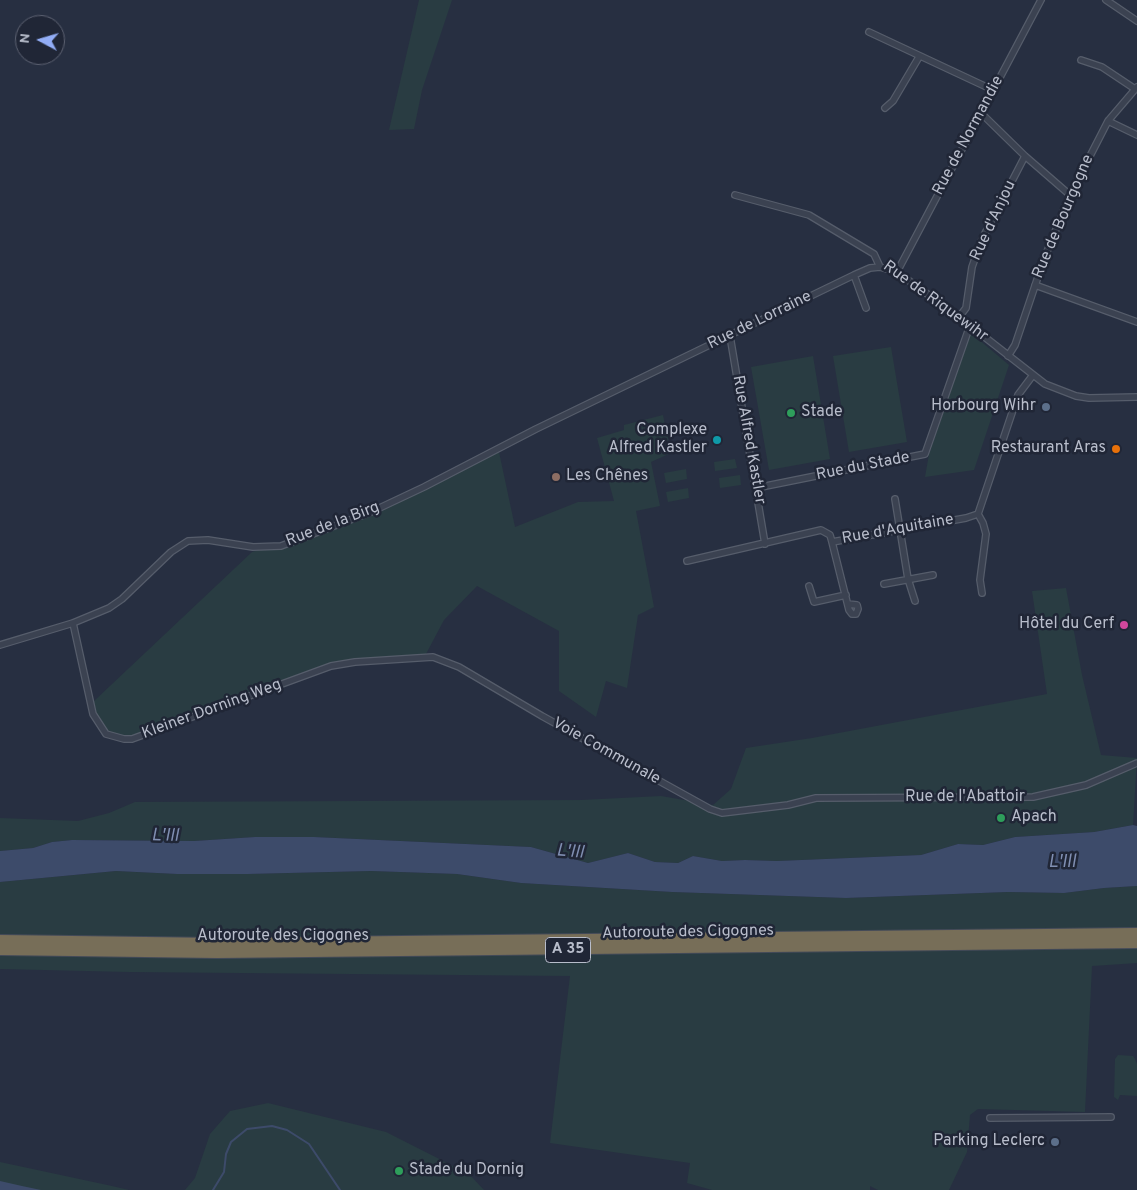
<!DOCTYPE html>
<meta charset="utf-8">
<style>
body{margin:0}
#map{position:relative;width:1137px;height:1190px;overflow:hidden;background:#272f41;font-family:Overpass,sans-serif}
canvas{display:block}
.north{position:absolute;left:15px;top:15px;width:50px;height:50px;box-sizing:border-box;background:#202636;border:1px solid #5d6272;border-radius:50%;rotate:276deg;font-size:14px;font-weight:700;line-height:20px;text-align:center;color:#b8bdcb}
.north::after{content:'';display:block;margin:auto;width:18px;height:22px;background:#92adf6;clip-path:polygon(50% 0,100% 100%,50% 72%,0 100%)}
</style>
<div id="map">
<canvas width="1137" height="1190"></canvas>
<div class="north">N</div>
</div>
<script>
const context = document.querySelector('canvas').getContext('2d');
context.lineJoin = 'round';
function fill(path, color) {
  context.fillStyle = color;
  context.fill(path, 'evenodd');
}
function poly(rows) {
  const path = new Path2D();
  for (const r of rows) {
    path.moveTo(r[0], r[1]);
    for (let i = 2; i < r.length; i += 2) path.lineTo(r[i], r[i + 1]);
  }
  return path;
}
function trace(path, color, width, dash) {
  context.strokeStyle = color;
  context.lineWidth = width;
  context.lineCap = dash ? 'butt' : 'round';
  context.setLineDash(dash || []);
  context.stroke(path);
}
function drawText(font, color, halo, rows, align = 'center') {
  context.font = font + ' Overpass,sans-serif';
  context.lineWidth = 5;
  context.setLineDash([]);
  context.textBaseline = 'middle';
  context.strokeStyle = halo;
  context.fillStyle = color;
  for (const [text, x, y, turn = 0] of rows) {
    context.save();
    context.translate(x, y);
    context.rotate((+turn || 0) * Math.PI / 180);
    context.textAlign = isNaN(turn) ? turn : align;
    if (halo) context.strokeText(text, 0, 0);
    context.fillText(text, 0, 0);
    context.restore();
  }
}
fill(poly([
 [419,0,452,0,422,90,414,129,389,130],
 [971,333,1009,365,974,470,925,477,929,454],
 [891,347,907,442,849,452,833,356],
 [813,356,830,459,769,470,751,367],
 [663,415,671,453,651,462,660,506,636,511,654,607,638,615,627,688,606,681,596,717,559,691,559,631,477,586,444,620,426,654,329,668,129,738,101,733,93,702,252,552,352,521,499,452,515,527,578,502,614,501,597,438,624,430,624,425],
 [735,459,737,468,715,471,714,462],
 [686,469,687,479,666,483,664,473],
 [740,475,741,485,720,488,719,478],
 [688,488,689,498,668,502,666,492],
 [1066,588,1082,675,1101,755,1137,758,1133,825,1094,832,1015,837,983,845,958,844,921,855,777,861,745,860,722,861,693,856,678,863,655,862,628,853,588,863,531,847,314,837,255,837,194,841,72,840,52,842,33,848,0,851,0,818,78,821,109,813,135,802,581,800,661,796,713,805,731,789,746,748,812,738,1047,694,1032,591],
 [116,871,177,874,248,874,371,871,457,874,521,883,672,892,846,898,1008,892,1064,893,1104,888,1137,886,1137,963,1092,966,1085,1112,978,1109,970,1115,967,1152,949,1190,878,1190,870,1186,870,1190,712,1190,687,1183,690,1163,550,1143,570,976,129,972,0,969,0,882],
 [1118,1055,1133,1056,1135,1059,1137,1064,1137,1096,1120,1095,1118,1100,1114,1097,1115,1059],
 [268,1103,386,1132,469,1174,484,1190,185,1190,195,1178,210,1134,230,1111],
 [0,1162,112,1186,129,1190,0,1190]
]), '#293c42');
fill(poly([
 [1133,825,1137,826,1137,886,1104,888,1064,893,1008,892,846,898,672,892,521,883,457,874,371,871,248,874,177,874,116,871,0,882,0,851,33,848,52,842,72,840,194,841,255,837,314,837,531,847,588,863,628,853,655,862,678,863,693,856,722,861,745,860,777,861,921,855,958,844,983,845,1015,837,1094,832],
 [0,1181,22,1186,41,1190,0,1190]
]), '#3d4b6a');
trace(poly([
 [213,1190,224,1172,226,1154,231,1142,247,1129,272,1126,287,1130,309,1144,340,1190]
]), '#3d4b6a', 2);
const minor = poly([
 [1106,0,1137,21],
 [869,32,993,90],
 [1081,60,1102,67,1135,89],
 [885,108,893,101,919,57],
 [981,113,1025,156,1070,195],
 [1108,121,1137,135],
 [735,195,809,215,874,254,880,267,897,272,959,317,1045,384,1076,396,1089,398,1137,397],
 [897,272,1041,0],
 [854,275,866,308],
 [1035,285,1137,322],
 [959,317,966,308,972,267,982,239,1025,156],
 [730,336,765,544],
 [1008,356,1015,345,1044,259,1070,195,1108,121,1137,87],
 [756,488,925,454,968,331,971,327],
 [895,499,908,579,915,601],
 [832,542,849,610,852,614,856,614,858,609,857,605,848,604],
 [687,561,821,530,830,535,832,542,966,518,978,514],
 [884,584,933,575],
 [809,586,814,602,846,595],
 [982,593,980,580,986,534,983,523,978,514,1018,395,1033,375],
 [73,623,93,714,106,734,124,739,132,739,331,666,355,662,433,657,459,667,542,716,710,809,722,813,788,805,816,798,1033,797,1086,785,1137,763],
 [0,645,73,623,109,608,122,599,171,552,188,541,208,540,253,547,281,546,371,512,424,487,536,429,854,275,870,268,880,267],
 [990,1118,1111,1117]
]);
const motorway = poly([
 [0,940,217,943,1137,933],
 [0,950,217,953,1137,943]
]);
trace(minor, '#565d6b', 8);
trace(motorway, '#434a58', 12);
trace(minor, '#3b4251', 5.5);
trace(motorway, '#776e58', 10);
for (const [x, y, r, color] of [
 [1046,407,5,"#5c6f8a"],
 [791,413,5,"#2e9e5b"],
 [717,440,5,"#0f9aa8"],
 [1116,449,5,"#e8710a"],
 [556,477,5,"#8d6e63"],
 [1124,625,5,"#d1479c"],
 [1001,818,5,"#2e9e5b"],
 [1055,1142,5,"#5c6f8a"],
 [399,1171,5,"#2e9e5b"]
]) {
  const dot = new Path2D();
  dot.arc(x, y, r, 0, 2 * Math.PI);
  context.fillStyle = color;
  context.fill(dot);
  trace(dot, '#202636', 2);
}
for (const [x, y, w] of [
 [568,950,45]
]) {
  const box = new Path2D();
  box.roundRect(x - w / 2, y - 12.5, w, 25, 4);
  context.fillStyle = '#202636';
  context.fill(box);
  trace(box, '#b8bdcb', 1);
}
drawText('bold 15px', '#b8bdcb', null, [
 ["A 35",568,950]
]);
drawText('16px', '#b8bdcb', '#202636', [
 ["Rue de Normandie",969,136,-62],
 ["Rue de Bourgogne",1064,217,-67],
 ["Rue d'Anjou",994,221,-65],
 ["Rue de Riquewihr",935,302,36],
 ["Rue de Lorraine",760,321,-26],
 ["Rue Alfred Kastler",748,440,80],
 ["Rue du Stade",863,467,-11],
 ["Rue de la Birg",333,525,-21],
 ["Rue d'Aquitaine",898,530,-10],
 ["Kleiner Dorning Weg",212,710,-20],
 ["Voie Communale",606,752,29],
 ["Rue de l'Abattoir",965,798],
 ["Autoroute des Cigognes",688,933,-1],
 ["Autoroute des Cigognes",283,937]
]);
drawText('16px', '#b8bdcb', '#202636', [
 ["Horbourg Wihr",1036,407],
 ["Stade",801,413,"left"],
 ["Complexe",707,431],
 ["Alfred Kastler",707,449],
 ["Restaurant Aras",1106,449],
 ["Les Chênes",566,477,"left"],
 ["Hôtel du Cerf",1114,625],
 ["Apach",1011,818,"left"],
 ["Parking Leclerc",1045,1142],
 ["Stade du Dornig",409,1171,"left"]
], 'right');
drawText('italic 18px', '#808fb2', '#202636', [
 ["L'Ill",165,837,1],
 ["L'Ill",570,853,5],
 ["L'Ill",1062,863]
]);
</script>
